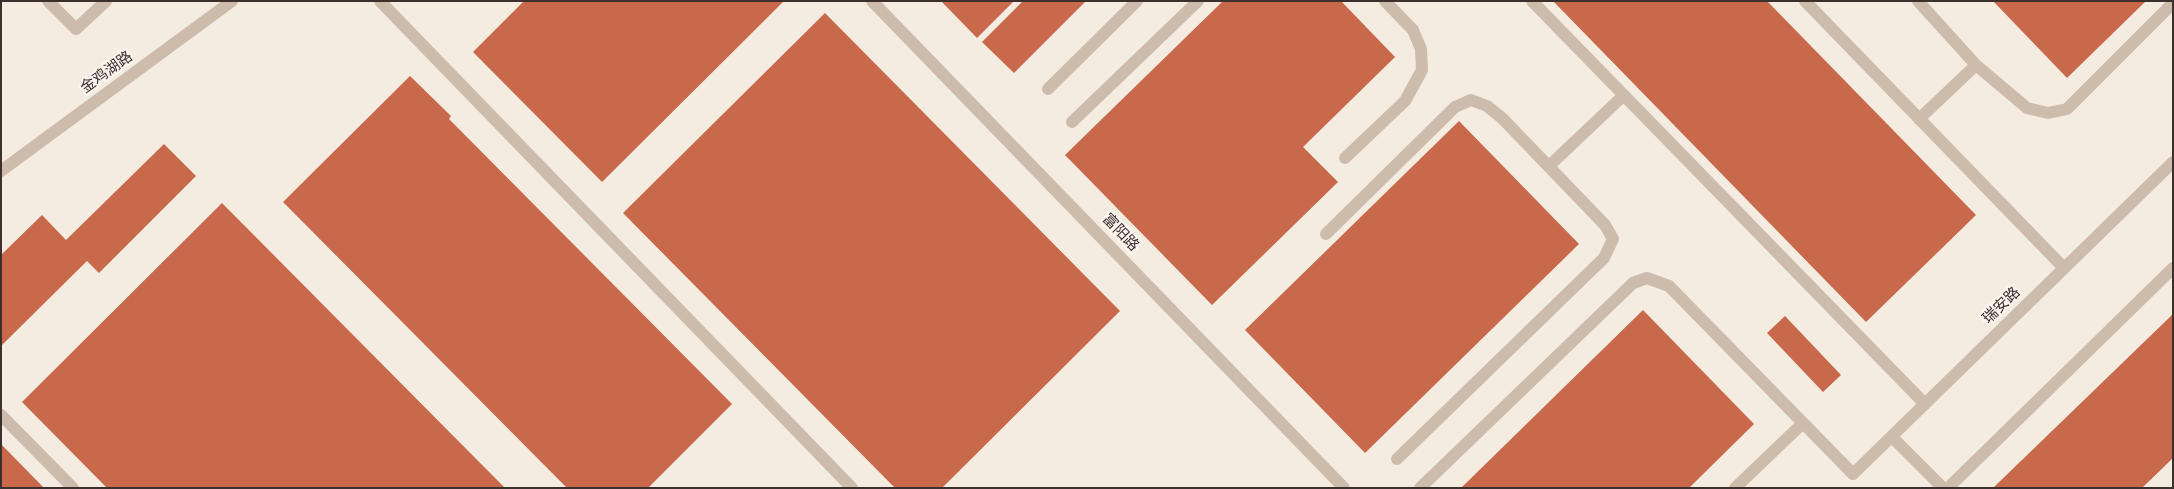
<!DOCTYPE html>
<meta charset="utf-8">
<style>
body{margin:0}
#map{position:relative;width:2174px;height:489px;overflow:hidden;background:#f4ebe1;font-family:"Titillium Web",sans-serif}
canvas{display:block}
.frame{position:absolute;inset:0;border:2px solid #3b302b;pointer-events:none}
</style>
<div id="map">
<canvas width="2174" height="489"></canvas>
<div class="frame"></div>
</div>
<script>
const context = document.querySelector('canvas').getContext('2d');
context.lineJoin = 'round';
function fill(path, color) {
  context.fillStyle = color;
  context.fill(path, 'evenodd');
}
function poly(rows) {
  const path = new Path2D();
  for (const r of rows) {
    path.moveTo(r[0], r[1]);
    for (let i = 2; i < r.length; i += 2) path.lineTo(r[i], r[i + 1]);
  }
  return path;
}
function trace(path, color, width, dash) {
  context.strokeStyle = color;
  context.lineWidth = width;
  context.lineCap = dash ? 'butt' : 'round';
  context.setLineDash(dash || []);
  context.stroke(path);
}
function drawText(font, color, halo, rows, align = 'center') {
  context.font = font + ' "Titillium Web","Noto Sans SC",sans-serif';
  context.lineWidth = 5;
  context.setLineDash([]);
  context.textBaseline = 'middle';
  context.strokeStyle = halo;
  context.fillStyle = color;
  for (const [text, x, y, turn = 0] of rows) {
    context.save();
    context.translate(x, y);
    context.rotate((+turn || 0) * Math.PI / 180);
    context.textAlign = isNaN(turn) ? turn : align;
    if (halo) context.strokeText(text, 0, 0);
    context.fillText(text, 0, 0);
    context.restore();
  }
}
fill(poly([
 [524,1,784,1,602,182,473,52],
 [941,1,1014,1,977,38],
 [1023,1,1086,1,1014,73,982,42],
 [1223,1,1341,1,1395,57,1303,147,1338,182,1212,305,1065,155],
 [1553,1,1767,1,1976,215,1866,322],
 [1993,1,2146,1,2067,78],
 [825,13,1120,311,942,488,895,488,623,213],
 [410,76,451,116,449,119,732,404,648,488,567,488,283,202],
 [1459,121,1579,244,1365,453,1245,330],
 [164,144,196,176,99,273,87,261,1,346,1,255,42,215,66,240],
 [222,203,505,488,107,488,22,402],
 [1643,310,1754,424,1689,488,1461,488],
 [2173,314,2173,458,2142,488,1993,488],
 [1785,316,1841,375,1823,392,1767,333],
 [1,444,44,488,1,488]
]), '#c8694b');
trace(poly([
 [48,1,76,29,106,1],
 [380,1,852,488],
 [1532,1,1925,404],
 [1805,1,2064,268],
 [1918,1,1976,65,2027,108,2048,113,2067,109,2173,3],
 [1048,89,1137,1],
 [1919,119,1976,65],
 [1072,122,1198,1],
 [1345,158,1405,101,1422,70,1421,49,1413,30,1385,1],
 [1549,166,1624,95],
 [1326,234,1455,107,1471,100,1487,106,1502,118,1605,225,1613,239,1604,258,1397,459],
 [1,415,73,488],
 [1892,437,1943,488],
 [1420,488,1633,283,1647,278,1669,286,1853,474],
 [1735,488,1803,423],
 [1948,488,2173,268]
]), '#cdbbac', 12);
trace(poly([
 [872,1,1344,488],
 [1853,474,2173,162]
]), '#cdbbac', 12);
trace(poly([
 [1,171,232,1]
]), '#cdbbac', 12);
drawText('15px', '#3b302b', '#fbf5ee', [
 ["金鸡湖路",107,73,-36],
 ["富阳路",1120,233,46],
 ["瑞安路",2002,306,-44]
]);
</script>
